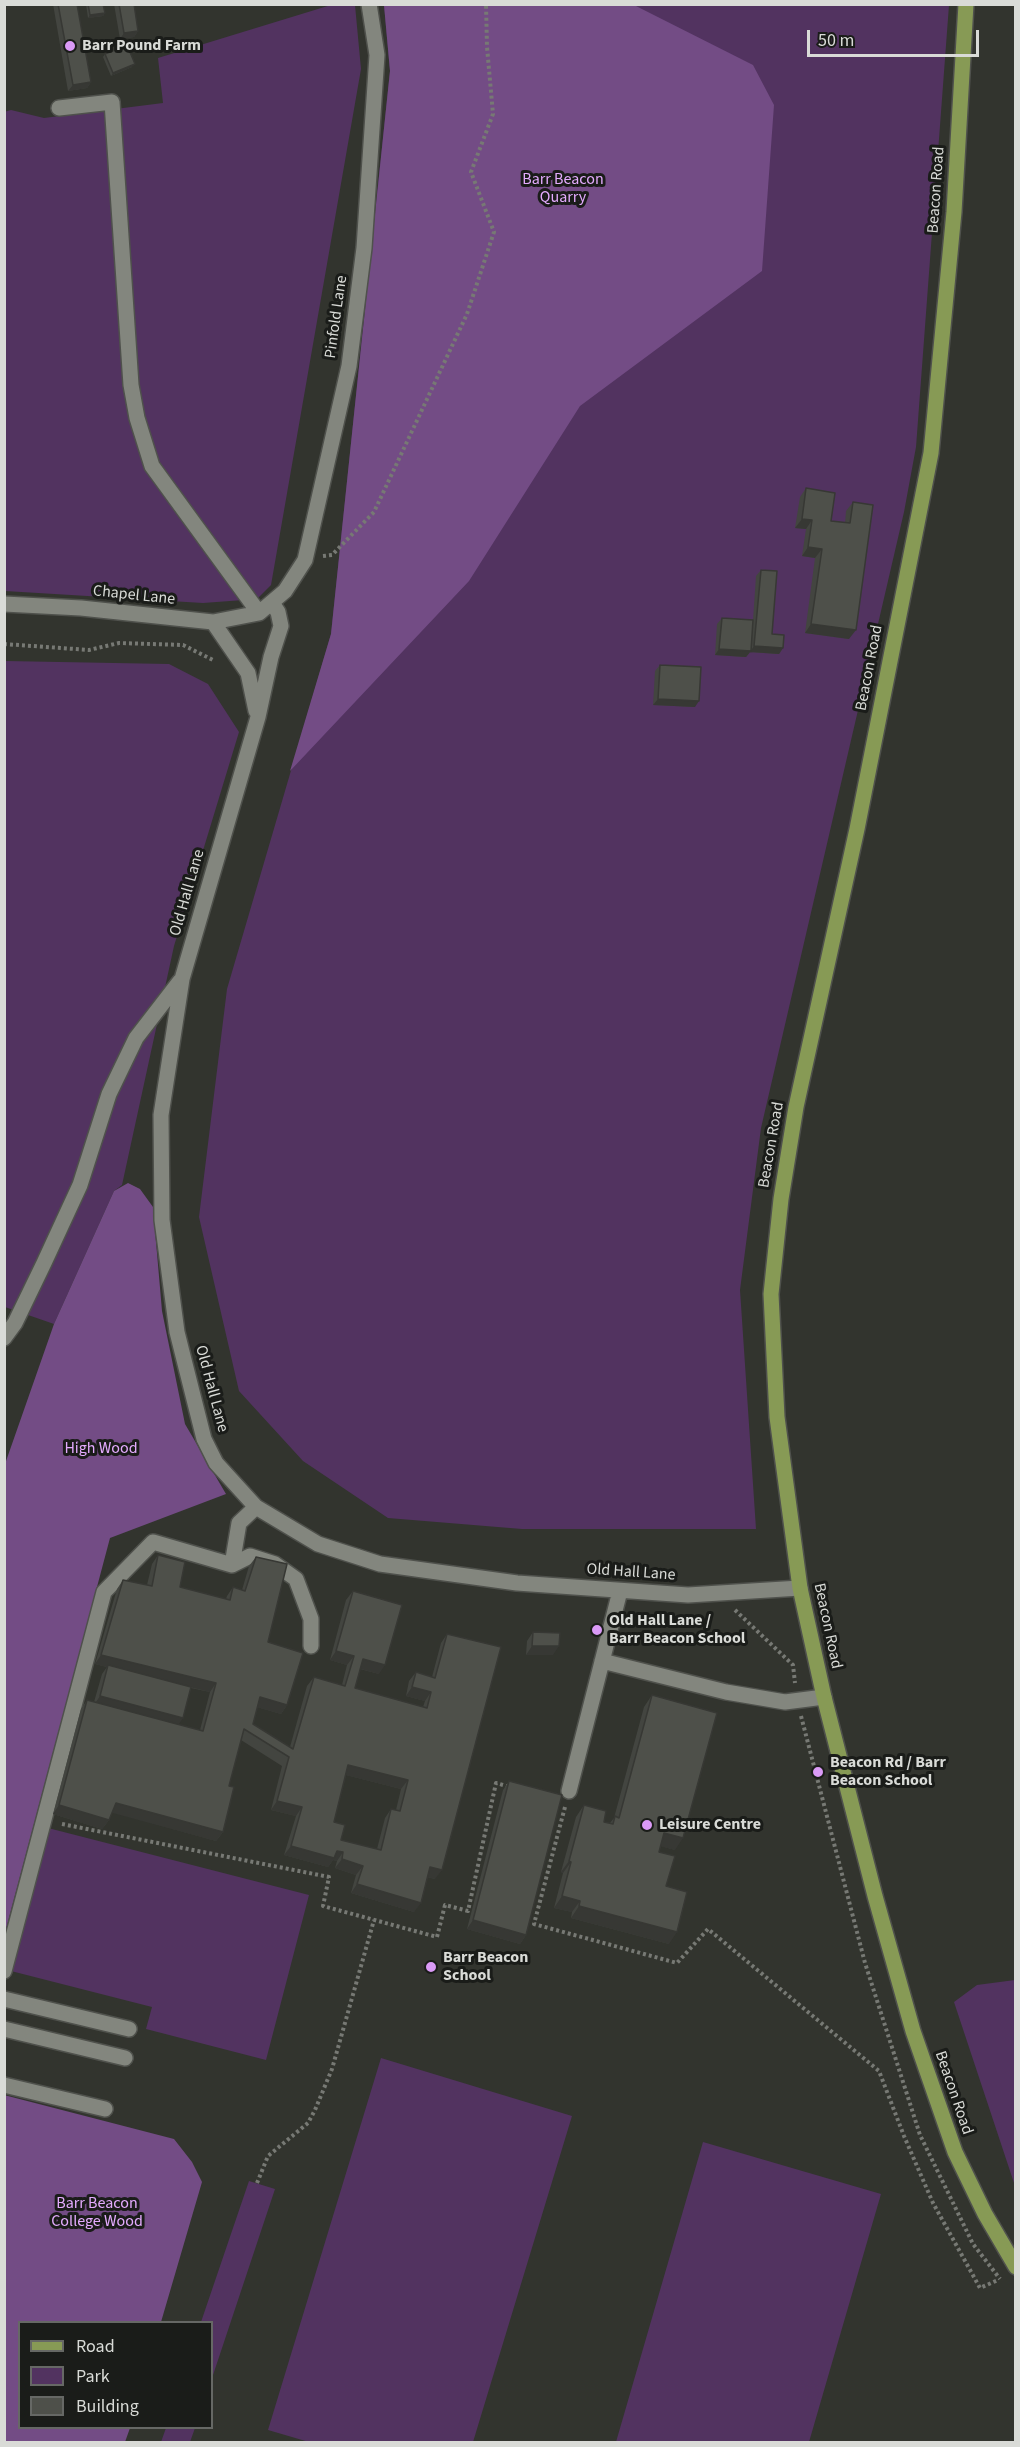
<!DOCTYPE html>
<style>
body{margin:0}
#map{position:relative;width:1020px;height:2447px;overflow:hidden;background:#32342e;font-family:"Source Sans 3",sans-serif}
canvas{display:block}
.frame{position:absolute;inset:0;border:6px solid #d9dbd7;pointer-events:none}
.legend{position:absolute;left:18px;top:2321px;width:195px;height:108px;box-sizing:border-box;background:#1a1c19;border:2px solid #666865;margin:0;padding:8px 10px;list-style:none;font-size:18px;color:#d9dbd7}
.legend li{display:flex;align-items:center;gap:12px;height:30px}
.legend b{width:30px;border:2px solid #666865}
.scale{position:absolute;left:807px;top:30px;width:172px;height:27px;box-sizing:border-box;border:3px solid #d9dbd7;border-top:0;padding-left:8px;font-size:18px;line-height:21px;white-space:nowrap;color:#d9dbd7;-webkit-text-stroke:4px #1a1c19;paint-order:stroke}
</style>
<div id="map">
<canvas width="1020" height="2447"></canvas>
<div class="frame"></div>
<ul class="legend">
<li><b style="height:8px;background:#879a55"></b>Road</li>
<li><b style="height:16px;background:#523360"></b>Park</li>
<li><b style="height:16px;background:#4e504a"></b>Building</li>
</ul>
<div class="scale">50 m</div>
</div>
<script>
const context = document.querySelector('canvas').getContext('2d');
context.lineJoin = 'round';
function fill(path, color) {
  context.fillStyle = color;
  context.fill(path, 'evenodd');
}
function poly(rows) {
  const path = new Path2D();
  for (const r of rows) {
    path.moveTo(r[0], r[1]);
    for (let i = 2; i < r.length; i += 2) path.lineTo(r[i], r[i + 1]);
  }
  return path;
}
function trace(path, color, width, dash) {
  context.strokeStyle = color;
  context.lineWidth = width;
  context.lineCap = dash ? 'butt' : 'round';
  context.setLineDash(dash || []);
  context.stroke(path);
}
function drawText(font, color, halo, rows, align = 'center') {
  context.font = font + ' "Source Sans 3",sans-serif';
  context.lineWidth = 6;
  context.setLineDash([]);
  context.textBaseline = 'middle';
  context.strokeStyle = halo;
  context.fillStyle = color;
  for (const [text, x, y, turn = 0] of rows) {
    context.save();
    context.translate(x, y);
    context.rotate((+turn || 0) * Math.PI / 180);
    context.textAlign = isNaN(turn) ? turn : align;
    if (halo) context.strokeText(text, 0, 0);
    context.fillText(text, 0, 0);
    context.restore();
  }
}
fill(poly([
 [331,5,355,5,361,69,271,585,257,599,203,603,5,591,4,112,11,110,44,118,163,103,158,58],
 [384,5,949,5,916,447,904,512,761,1128,740,1290,756,1529,522,1529,388,1518,303,1461,239,1391,199,1217,227,989,331,634,390,71],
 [5,661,169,664,208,684,239,732,174,946,122,1185,114,1191,54,1324,5,1307],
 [48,1828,309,1895,266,2060,146,2029,152,2007,11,1971],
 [1015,1980,1016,1980,1015,2186,954,2002,977,1985],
 [381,2058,572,2116,473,2442,309,2442,268,2430],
 [703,2142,881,2194,809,2442,616,2442],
 [249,2181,275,2189,212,2378,212,2322,201,2322],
 [166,2428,195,2428,190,2442,161,2442]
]), '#523360');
fill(poly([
 [384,5,634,5,753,65,774,105,762,271,580,406,469,581,290,771,331,634,390,71],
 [128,1183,140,1189,153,1207,162,1311,185,1424,226,1494,110,1538,5,1933,5,1464,54,1324,114,1191],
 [4,2095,174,2139,192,2162,202,2182,161,2322,20,2322,20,2428,130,2428,125,2442,5,2442]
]), '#734c85');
const minor = poly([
 [59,108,112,102,131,385,137,418,152,466,259,613],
 [272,603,278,612,281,626,271,657,258,717,182,979,161,1115,162,1220,177,1332,204,1439,216,1463,256,1507,318,1544,380,1564,517,1583,688,1595,800,1588],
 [4,604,81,608,213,622,259,613,285,591,305,560,349,366,364,248,377,55,369,4],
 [213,622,248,673,256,711],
 [4,1338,15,1323,44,1263,80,1185,109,1094,136,1038,180,981],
 [232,1565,250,1556,275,1564,296,1579,311,1619,311,1646],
 [602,1661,726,1692,785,1702,824,1697],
 [569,1791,620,1591],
 [4,1971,104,1592,153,1542,232,1565,239,1523,256,1507],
 [4,1999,129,2029],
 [4,2029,125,2058],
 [4,2085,105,2109]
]);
const major = poly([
 [966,4,954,212,931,453,857,829,796,1107,781,1199,771,1294,777,1417,800,1588,824,1697,875,1896,913,2031,955,2152,985,2214,1016,2267]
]);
trace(minor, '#4f514c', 18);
trace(major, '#4f514c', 18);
trace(poly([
 [323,556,332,555,374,512,467,314,494,232,471,172,493,114,487,47,486,4],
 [4,644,89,650,119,643,183,645,215,661],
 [735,1610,793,1665,795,1683],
 [801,1716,865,1963,920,2135,973,2244,1000,2279],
 [565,1807,534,1924,677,1963,708,1929,879,2071,904,2136,933,2203,980,2288,998,2280],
 [62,1824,329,1877,323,1906,437,1937,445,1905,468,1911,496,1783,510,1787],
 [257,2183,268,2156,308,2123,315,2110,332,2069,374,1920]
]), '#777974', 4, [3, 3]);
trace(minor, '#83867e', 15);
trace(major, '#879a55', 15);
fill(poly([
 [53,4,77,4,91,82,87,88,68,91],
 [86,4,103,4,105,13,103,16,88,18],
 [114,4,134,4,138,31,134,37,120,39],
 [105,54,132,67,111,76,103,57],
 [806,488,831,521,845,523,846,511,853,502,849,639,805,633,815,558,802,556,806,529,795,528,800,497],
 [761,570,772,634,783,648,779,654,750,652,746,657,715,655,717,624,722,618,753,620,756,576],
 [660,665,695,707,653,705,655,671],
 [158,1555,180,1587,226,1599,227,1596,233,1587,242,1590,249,1566,256,1557,268,1642,287,1705,281,1714,257,1707,253,1724,290,1747,307,1686,314,1677,342,1685,347,1665,330,1660,346,1600,353,1591,379,1674,360,1669,355,1688,423,1707,425,1701,406,1696,409,1681,416,1672,432,1677,441,1643,447,1634,435,1879,427,1877,414,1912,351,1893,356,1875,335,1868,337,1861,333,1860,328,1867,284,1855,296,1816,271,1810,282,1766,241,1740,229,1786,223,1832,216,1841,112,1812,109,1820,102,1829,53,1814,81,1709,87,1700,94,1702,102,1674,107,1667,95,1664,117,1589,123,1580,147,1585,152,1564],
 [191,1688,210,1692,200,1730,178,1725],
 [346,1775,401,1789,396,1810,391,1809,385,1818,377,1849,341,1840,334,1822],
 [533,1632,553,1655,526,1655,527,1641],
 [652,1695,675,1850,661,1846,659,1852,666,1886,669,1944,571,1918,572,1912,554,1908,563,1873,561,1872,576,1817,584,1805,604,1822,610,1823,614,1818,644,1707],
 [509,1781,526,1935,520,1944,467,1929,503,1790]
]), '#434540');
fill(poly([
 [105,13,103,16,88,18,90,15],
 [138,31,134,37,120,39,124,33],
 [135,64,132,67,111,76,113,73],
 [91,82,87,88,68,91,73,85],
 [802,519,812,520,806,529,795,528],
 [808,547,822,549,815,558,802,556],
 [811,624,856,630,849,639,805,633],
 [754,646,783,648,779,654,750,652],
 [719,649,751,651,746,657,715,655],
 [658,699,699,701,695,707,653,705],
 [532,1646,559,1646,553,1655,526,1655],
 [336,1651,354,1656,347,1665,330,1660],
 [101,1655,216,1683,210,1692,108,1667,108,1665,107,1667,95,1664],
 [363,1659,385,1665,379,1674,357,1668],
 [412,1687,431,1692,425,1701,406,1696],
 [100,1696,183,1718,177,1727,94,1705],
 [260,1697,287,1705,281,1714,253,1706],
 [348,1765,408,1780,401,1789,342,1774],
 [277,1801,302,1807,296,1816,271,1810],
 [116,1803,223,1832,216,1841,109,1812],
 [59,1805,109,1820,102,1829,53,1814],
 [664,1833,683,1838,675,1850,656,1845],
 [291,1846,337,1851,343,1852,337,1861,333,1860,328,1867,284,1855],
 [342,1859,363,1866,356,1875,335,1868],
 [569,1861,571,1862,563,1873,561,1872],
 [430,1867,442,1870,435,1879,423,1876],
 [357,1884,421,1903,414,1912,351,1893],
 [562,1896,580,1901,572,1912,554,1908],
 [579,1906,677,1932,669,1944,571,1918],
 [473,1920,526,1935,520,1944,467,1929]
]), '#373834');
const building = poly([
 [58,4,77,4,91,82,73,85,58,4],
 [88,4,103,4,105,13,90,15,88,4],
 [119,4,134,4,138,31,124,33,119,4],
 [127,45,135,64,113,73,105,54,127,45],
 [806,488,835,493,831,521,850,523,853,502,873,505,856,630,811,624,822,549,808,547,812,520,802,519,806,488],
 [761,570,777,571,772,634,784,635,783,648,754,646,761,570],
 [722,618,753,620,751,651,719,649,722,618],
 [660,665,701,667,699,701,658,699,660,665],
 [158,1555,185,1562,180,1587,230,1600,233,1587,245,1591,256,1557,287,1564,268,1642,303,1653,287,1705,260,1697,253,1724,293,1749,314,1677,345,1686,354,1656,336,1651,353,1591,402,1605,385,1665,363,1659,355,1688,427,1708,431,1692,412,1687,416,1672,435,1678,447,1634,501,1647,442,1870,430,1867,421,1903,357,1884,363,1866,342,1859,343,1852,337,1851,334,1858,291,1846,302,1807,277,1801,289,1757,244,1729,229,1786,234,1787,223,1832,116,1803,109,1820,59,1805,87,1700,203,1731,216,1683,101,1655,123,1580,152,1586,158,1555],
 [348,1765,408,1780,400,1811,391,1809,381,1850,341,1840,345,1825,334,1822,348,1765],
 [533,1632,560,1633,559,1646,532,1646,533,1632],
 [108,1665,191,1687,183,1718,100,1696,108,1665],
 [652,1695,717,1713,683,1838,664,1833,659,1852,675,1856,666,1886,687,1892,677,1932,579,1906,580,1901,562,1896,571,1862,569,1861,584,1805,606,1811,604,1822,613,1824,615,1816,619,1818,652,1695],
 [509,1781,562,1795,526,1935,473,1920,509,1781]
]);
fill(building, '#4e504a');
trace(building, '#373834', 1.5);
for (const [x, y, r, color] of [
 [70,46,6,"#da9af6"],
 [597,1630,6,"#da9af6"],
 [818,1772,6,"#da9af6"],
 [647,1825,6,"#da9af6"],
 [431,1967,6,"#da9af6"]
]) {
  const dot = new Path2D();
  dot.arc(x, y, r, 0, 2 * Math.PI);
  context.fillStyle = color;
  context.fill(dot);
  trace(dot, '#1a1c19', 2);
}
drawText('bold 16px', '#d9dbd7', '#1a1c19', [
 ["Barr Pound Farm",82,46],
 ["Old Hall Lane /",609,1621],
 ["Barr Beacon School",609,1639],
 ["Beacon Rd / Barr",830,1763],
 ["Beacon School",830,1781],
 ["Leisure Centre",659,1825],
 ["Barr Beacon",443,1958],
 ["School",443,1976]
], 'left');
drawText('16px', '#e4abfe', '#1a1c19', [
 ["Barr Beacon",563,180],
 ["Quarry",563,198],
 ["High Wood",101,1449],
 ["Barr Beacon",97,2204],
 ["College Wood",97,2222]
]);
drawText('16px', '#d9dbd7', '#1a1c19', [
 ["Beacon Road",937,190,-86],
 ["Pinfold Lane",337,317,-82],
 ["Chapel Lane",134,596,6],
 ["Beacon Road",870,668,-79],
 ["Old Hall Lane",188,893,-74],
 ["Beacon Road",772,1145,-80],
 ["Old Hall Lane",211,1389,75],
 ["Old Hall Lane",631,1573,4],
 ["Beacon Road",827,1626,78],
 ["Beacon Road",953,2093,71]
]);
</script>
